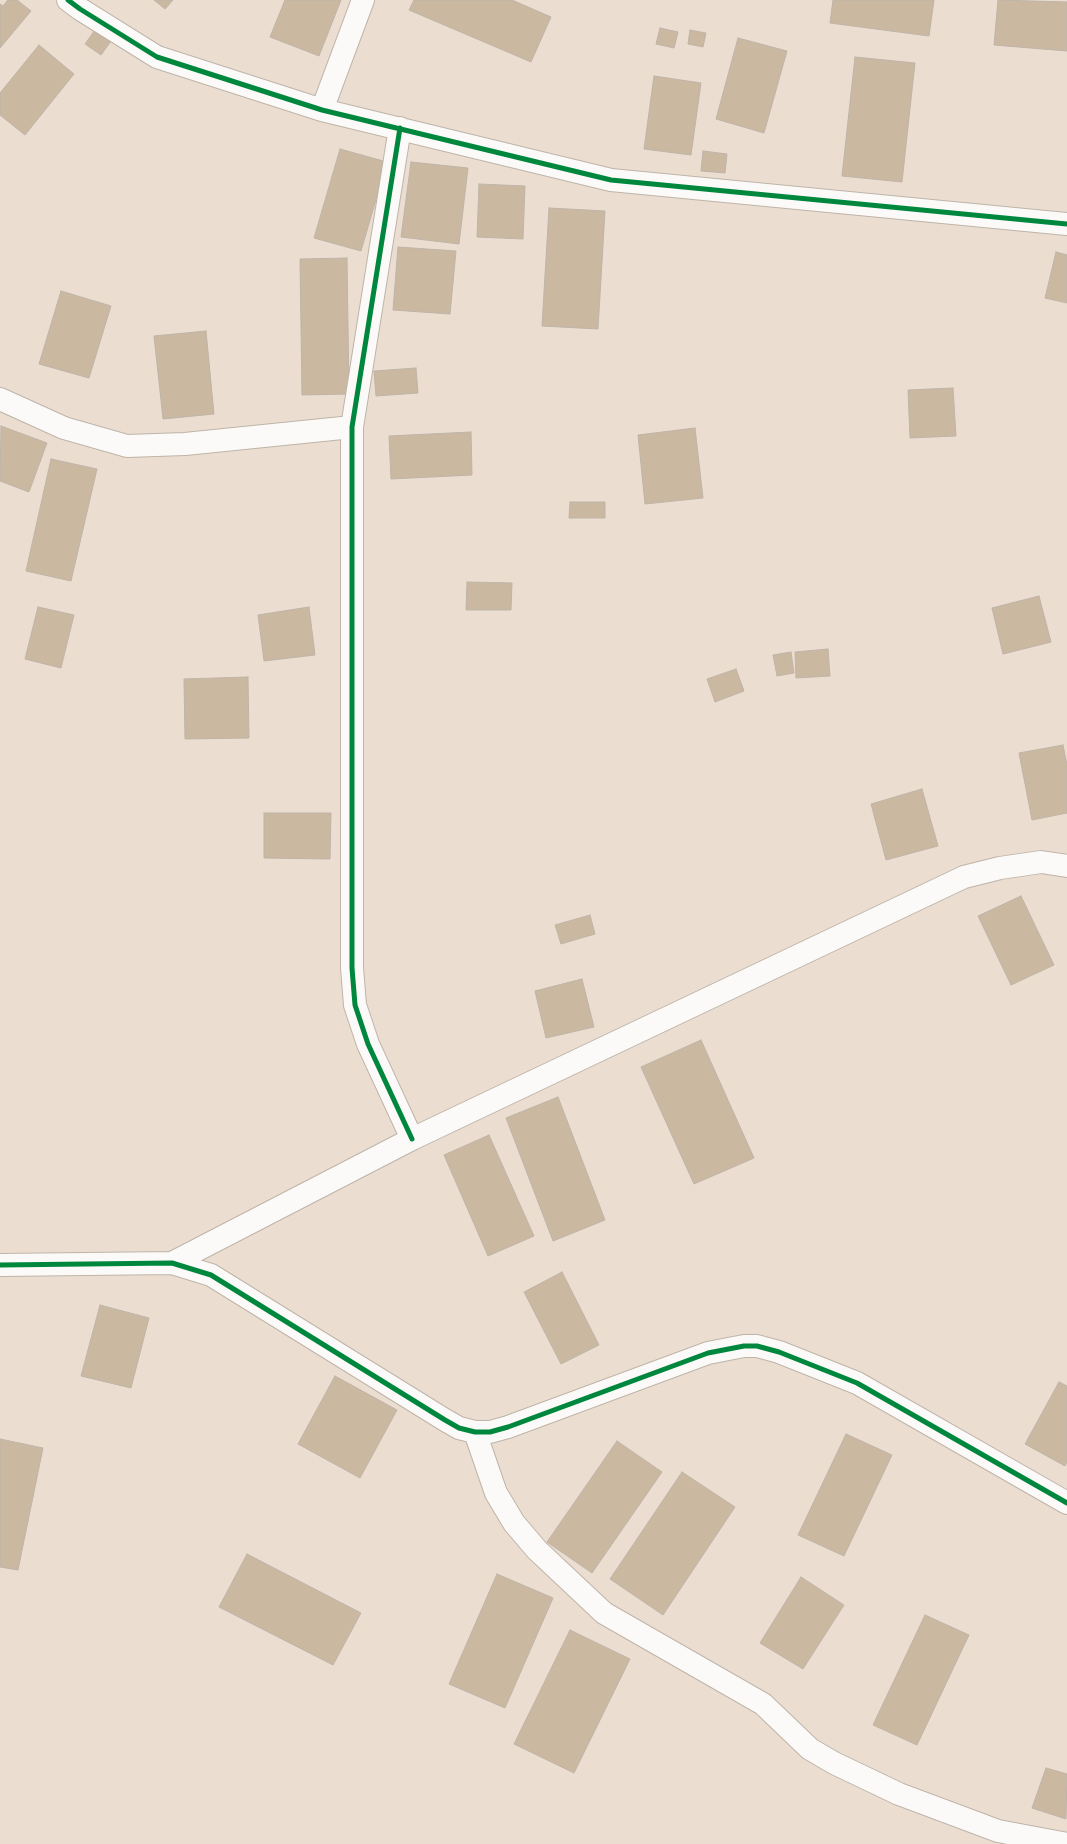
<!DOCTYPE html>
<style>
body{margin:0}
canvas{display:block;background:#ebded0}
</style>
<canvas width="1067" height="1844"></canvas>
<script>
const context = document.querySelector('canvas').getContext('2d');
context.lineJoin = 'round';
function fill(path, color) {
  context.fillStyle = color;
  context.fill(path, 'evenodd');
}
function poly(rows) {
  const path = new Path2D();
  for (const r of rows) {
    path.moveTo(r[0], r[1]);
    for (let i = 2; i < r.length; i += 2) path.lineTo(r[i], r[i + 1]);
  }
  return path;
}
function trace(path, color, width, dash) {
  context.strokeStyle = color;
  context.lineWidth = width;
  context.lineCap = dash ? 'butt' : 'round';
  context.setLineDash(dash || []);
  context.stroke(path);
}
const building = poly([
 [8,0,17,0,31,11,0,48,0,4,3,6,8,0],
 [154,0,173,0,165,9,154,0],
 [285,0,341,0,319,56,270,37,285,0],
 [414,0,512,0,551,17,531,62,409,10,414,0],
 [833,0,934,0,929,36,830,23,833,0],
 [998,0,1067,2,1067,51,994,45,998,0],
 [660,28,678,32,674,48,656,44,660,28],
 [95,30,111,41,101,55,85,44,95,30],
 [690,30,706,33,703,47,688,44,690,30],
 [738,38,787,51,764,133,716,119,738,38],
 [39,45,74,74,25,135,0,115,0,93,39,45],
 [855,57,915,63,902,182,842,176,855,57],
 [654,76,701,83,691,155,644,149,654,76],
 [340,149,387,162,361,251,314,238,340,149],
 [703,151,727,154,725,173,701,171,703,151],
 [411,162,468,168,459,244,401,237,411,162],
 [479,184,525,186,523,239,477,237,479,184],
 [549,208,605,211,598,329,542,326,549,208],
 [398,247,456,251,450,314,393,310,398,247],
 [1056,252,1067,255,1067,303,1045,298,1056,252],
 [347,258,349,394,302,395,300,259,347,258],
 [61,291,111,306,89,378,39,364,61,291],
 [206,331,214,414,163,419,154,336,206,331],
 [416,368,418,393,376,396,374,371,416,368],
 [953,388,956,436,910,438,908,390,953,388],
 [1,426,47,443,29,492,0,481,1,426],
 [695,428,703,498,645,504,638,435,695,428],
 [471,432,472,475,391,479,389,436,471,432],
 [51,459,97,469,71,581,26,571,51,459],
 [570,502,605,502,605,518,569,518,570,502],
 [467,582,512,583,511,610,466,610,467,582],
 [1039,596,1051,642,1003,654,992,608,1039,596],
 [38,607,74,615,61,668,25,659,38,607],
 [309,607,315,655,264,661,258,615,309,607],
 [828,649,830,676,796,678,795,652,828,649],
 [791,652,794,673,777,676,773,655,791,652],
 [736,669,744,691,715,702,707,679,736,669],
 [248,677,249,738,185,739,184,679,248,677],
 [1063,745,1067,765,1067,813,1032,820,1019,753,1063,745],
 [922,789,938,846,886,860,871,804,922,789],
 [264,813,331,813,330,859,264,858,264,813],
 [1021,896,1054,965,1011,985,978,916,1021,896],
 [590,915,595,934,561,944,555,925,590,915],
 [582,979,594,1027,546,1038,535,991,582,979],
 [701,1040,754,1158,694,1184,641,1067,701,1040],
 [558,1097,605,1220,553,1241,506,1118,558,1097],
 [489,1135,534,1236,488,1256,444,1155,489,1135],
 [562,1272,599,1345,561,1364,524,1292,562,1272],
 [100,1305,149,1318,131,1388,81,1376,100,1305],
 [335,1376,397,1410,360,1478,298,1444,335,1376],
 [1059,1382,1067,1386,1067,1462,1065,1466,1025,1444,1059,1382],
 [846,1434,892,1455,844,1556,798,1535,846,1434],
 [0,1439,43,1448,18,1570,0,1567,0,1439],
 [617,1441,662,1472,592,1573,547,1542,617,1441],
 [682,1472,735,1507,663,1615,610,1579,682,1472],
 [247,1554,361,1613,333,1665,219,1607,247,1554],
 [497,1574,553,1598,505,1708,449,1684,497,1574],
 [801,1577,844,1605,803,1669,760,1643,801,1577],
 [925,1615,969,1635,917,1745,873,1725,925,1615],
 [570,1630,630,1659,574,1773,514,1744,570,1630],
 [1046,1768,1067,1774,1066,1819,1032,1808,1046,1768]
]);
fill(building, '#cbb8a1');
trace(building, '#beb4a9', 1);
const minor = poly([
 [68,0,80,9,157,57,322,110,611,180,1067,224],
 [322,110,363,0],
 [400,128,352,427,352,968,355,1005,368,1044,412,1139],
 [0,399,64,428,127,446,185,444,352,427],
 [172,1263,412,1139,964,877,1000,868,1041,862,1067,866],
 [0,1265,172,1263,211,1275,445,1420,459,1428,475,1432,490,1432,508,1427,708,1353,744,1346,757,1346,779,1352,857,1383,1067,1503],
 [475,1432,496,1493,514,1523,537,1550,604,1613,763,1704,810,1749,834,1763,899,1794,998,1831,1067,1844]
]);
trace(minor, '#beb4a9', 24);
trace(minor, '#fcfaf8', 22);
trace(poly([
 [68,0,80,9,157,57,322,110,611,180,1067,224],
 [400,128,352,427,352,968,355,1005,368,1044,412,1139],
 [0,1265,172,1263,211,1275,445,1420,459,1428,475,1432,490,1432,508,1427,708,1353,744,1346,757,1346,779,1352,857,1383,1067,1503]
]), '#00873e', 5);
</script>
